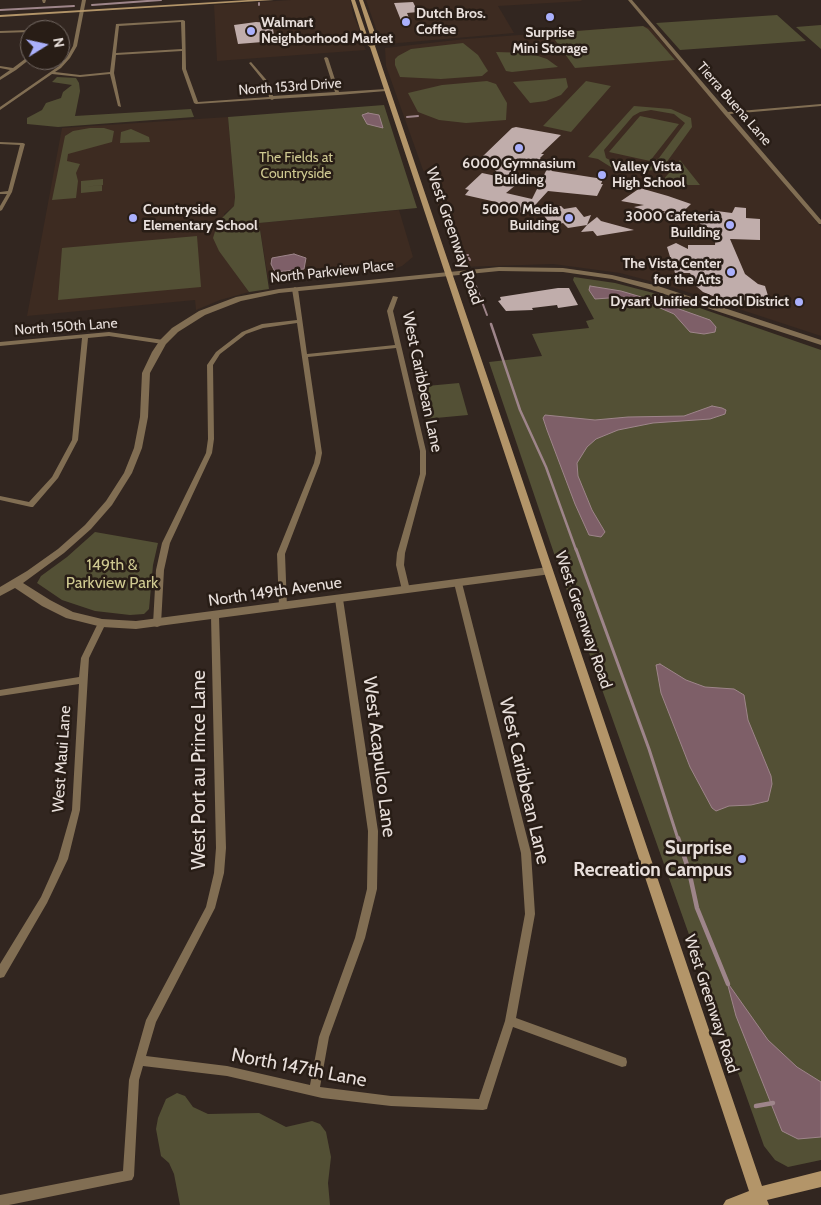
<!DOCTYPE html>
<style>
body{margin:0}
#map{position:relative;width:821px;height:1205px;overflow:hidden;background:#322620;font-family:Cabin,sans-serif}
canvas{display:block}
.north{position:absolute;left:20px;top:20px;width:50px;height:50px;box-sizing:border-box;background:#281d16;border:1px solid #756b65;border-radius:50%;rotate:80deg;font-size:14px;font-weight:700;line-height:20px;text-align:center;color:#e8dfdb}
.north::after{content:'';display:block;margin:auto;width:18px;height:22px;background:#aab0fc;clip-path:polygon(50% 0,100% 100%,50% 72%,0 100%)}
</style>
<div id="map">
<canvas width="821" height="1205"></canvas>
<div class="north">N</div>
</div>
<script>
const context = document.querySelector('canvas').getContext('2d');
context.lineJoin = 'round';
function fill(path, color) {
  context.fillStyle = color;
  context.fill(path, 'evenodd');
}
function poly(rows) {
  const path = new Path2D();
  for (const r of rows) {
    path.moveTo(r[0], r[1]);
    for (let i = 2; i < r.length; i += 2) path.lineTo(r[i], r[i + 1]);
  }
  return path;
}
function trace(path, color, width, dash) {
  context.strokeStyle = color;
  context.lineWidth = width;
  context.lineCap = dash ? 'butt' : 'round';
  context.setLineDash(dash || []);
  context.stroke(path);
}
function drawText(font, color, halo, rows, align = 'center') {
  context.font = font + ' Cabin,sans-serif';
  context.lineWidth = 5;
  context.setLineDash([]);
  context.textBaseline = 'middle';
  context.strokeStyle = halo;
  context.fillStyle = color;
  for (const [text, x, y, turn = 0] of rows) {
    context.save();
    context.translate(x, y);
    context.rotate((+turn || 0) * Math.PI / 180);
    context.textAlign = isNaN(turn) ? turn : align;
    if (halo) context.strokeText(text, 0, 0);
    context.fillText(text, 0, 0);
    context.restore();
  }
}
fill(poly([
 [291,0,350,0,353,15,359,28,359,37,366,50,217,61,214,5],
 [366,0,581,0,582,1,498,6,514,33,387,44,381,43],
 [643,26,651,28,821,227,821,336,669,286,620,273,553,264,462,267,456,264,430,180,423,170,386,66,385,48,465,39],
 [228,117,235,197,234,206,224,214,236,274,249,292,220,300,196,310,195,300,27,316,62,128],
 [399,210,413,257,402,266,394,269,271,280,268,278,259,223]
]), '#3d2b21');
fill(poly([
 [777,15,806,41,680,50,656,23],
 [821,25,821,49,796,27],
 [643,26,648,29,675,60,575,68,550,33],
 [463,43,478,55,488,71,482,76,441,79,400,77,395,65,395,59,398,56,411,49],
 [496,52,529,53,547,59,558,67,512,72,506,71],
 [57,77,76,78,79,83,80,91,75,116,191,109,194,117,58,127,27,124,27,118,42,110,46,103,61,98,63,92,72,85,52,82],
 [566,78,568,87,561,95,546,101,530,103,513,82],
 [487,81,496,84,507,103,506,120,466,123,439,120,418,112,408,93,442,85],
 [586,81,611,86,571,132,543,126],
 [384,105,417,208,259,223,269,289,249,292,219,251,213,238,218,222,234,206,235,197,228,117],
 [634,106,671,109,691,118,692,127,666,163,655,170,632,172,614,169,598,159,588,157],
 [651,110,674,114,685,123,659,158,649,165,632,167,619,165,606,158,604,150,633,116,640,112],
 [640,116,679,124,650,161,609,152],
 [90,128,104,128,114,131,112,142,68,154,67,161,80,164,76,173,78,181,76,198,52,200,65,136,73,131],
 [131,129,149,137,150,142,120,143,121,132],
 [680,160,700,185,678,185,663,180],
 [103,179,103,185,83,187,102,185,102,191,81,193,81,181],
 [197,236,201,287,58,300,62,248],
 [574,277,615,283,665,296,821,350,821,1160,788,1167,775,1160,764,1146,560,571,489,362,542,356,532,334,589,328,586,321,594,319,573,280],
 [459,383,468,415,425,419,416,387],
 [95,532,158,543,153,565,149,609,144,614,130,615,95,611,62,600,37,583,41,576,67,557],
 [177,1093,185,1096,193,1107,208,1114,259,1113,286,1127,312,1121,320,1124,326,1132,331,1157,328,1183,330,1205,180,1205,174,1174,169,1163,161,1156,156,1129,158,1118,166,1099]
]), '#535035');
const water = poly([
 [368,113,379,115,383,128,367,124,362,115,368,113],
 [294,254,306,258,304,269,275,272,271,264,272,258,294,254],
 [590,286,621,291,665,304,710,320,716,327,715,332,704,334,690,332,674,314,644,301,623,297,595,299,589,290,590,286],
 [712,406,722,408,726,410,725,414,710,419,653,423,618,430,596,439,587,447,577,463,578,476,592,510,605,532,601,537,589,535,575,504,547,430,543,418,545,415,595,420,628,417,684,416,712,406],
 [660,664,686,680,705,687,734,689,744,695,748,720,771,776,772,784,768,801,751,805,729,806,716,811,712,808,690,767,661,693,656,665,660,664],
 [727,982,768,1040,797,1067,821,1082,821,1137,798,1139,782,1131,736,1016,727,982]
]);
fill(water, '#7e5f68');
trace(water, '#9e858a', 1);
trace(poly([
 [259,3,259,5],
 [92,5,161,0],
 [0,10,74,6],
 [379,38,389,37],
 [353,41,359,42],
 [407,117,418,116],
 [455,256,468,255],
 [469,258,470,260],
 [476,286,487,315]
]), '#9e858a', 2);
trace(poly([
 [491,324,520,410,546,467,576,550]
]), '#9e858a', 2.5);
trace(poly([
 [576,549,649,749,678,839]
]), '#9e858a', 3);
trace(poly([
 [678,838,689,871,697,908,728,984],
 [756,1106,773,1103]
]), '#9e858a', 4.5);
fill(poly([
 [413,2,418,12,407,13,411,23,402,23,394,3],
 [256,22,272,23,275,41,238,44,234,25],
 [516,127,561,135,541,154,544,154,540,158,543,162,519,165,505,178,509,179,507,182,517,184,506,193,532,199,548,167,552,171,603,179,601,184,603,184,597,196,548,191,527,214,493,206,496,202,465,195,469,190,465,189,482,173,501,177,483,156,512,128],
 [640,188,668,196,691,204,673,221,659,217,665,211,648,212,634,207,644,205,621,201],
 [561,206,564,209,576,207,584,217,591,215,587,225,597,217,601,221,634,230,597,236,593,231,581,232,587,225,568,228,563,223,559,224,556,220,548,221,539,209],
 [735,207,746,208,746,218,760,219,760,240,730,239,745,274,758,284,765,286,769,299,734,301,715,297,703,292,696,286,690,273,675,273,667,247,676,243,688,249,688,245,715,245,716,235,714,230,700,224,709,210,732,213],
 [558,288,569,288,578,305,558,308,557,305,532,308,533,310,506,311,498,301,501,300,500,297]
]), '#c0adab');
fill(poly([
 [42,0,46,0,45,3,43,3,42,0],
 [628,0,632,0,728,112,821,104,821,106,730,114,821,220,821,224,819,224,724,114,628,0],
 [82,9,84,10,77,46,70,58,61,68,55,72,80,75,110,72,116,24,183,20,185,21,186,69,198,102,269,97,266,84,249,63,251,62,270,84,273,96,335,92,324,58,326,57,328,58,339,92,386,89,388,90,386,91,338,95,274,99,272,100,270,99,196,104,194,103,182,69,182,51,116,55,114,73,121,107,118,106,110,74,80,77,52,74,0,110,0,107,59,66,67,57,73,46,80,10,82,9],
 [181,22,182,49,116,53,119,26,181,22],
 [30,30,30,32,0,33,0,31,30,30],
 [29,56,30,56,30,59,16,70,0,80,0,77,10,70,0,68,0,66,13,68,29,56],
 [0,142,23,143,25,144,12,192,2,210,0,211,0,206,7,194,0,194,0,192,8,191,20,145,0,144,0,142],
 [295,287,298,289,307,354,395,345,387,311,393,296,398,297,393,311,426,451,426,474,405,553,404,565,410,590,406,593,402,590,396,565,397,553,420,474,420,451,396,348,308,357,322,453,320,463,285,554,287,607,286,609,280,609,279,607,277,554,314,463,316,453,297,323,263,328,246,334,220,354,213,365,214,439,212,453,170,543,164,570,161,624,160,626,157,627,154,626,153,624,156,570,162,543,206,453,208,439,207,365,216,352,242,332,262,324,297,320,292,289,295,287],
 [109,332,163,340,166,342,163,344,109,336,88,338,78,440,58,478,33,507,31,507,0,500,0,496,29,502,52,477,72,440,82,338,0,346,0,342,109,332],
 [458,580,462,583,531,853,535,914,516,1018,626,1058,627,1062,626,1066,622,1067,513,1027,488,1105,487,1109,483,1110,391,1106,322,1098,227,1076,143,1066,139,1080,134,1176,132,1180,9,1205,0,1205,0,1195,123,1171,129,1080,146,1020,206,907,214,873,216,848,211,616,212,614,215,613,218,614,219,616,226,848,224,873,215,908,156,1022,146,1056,227,1066,310,1085,319,1037,355,938,367,889,368,831,335,599,339,596,343,599,378,831,377,889,365,938,329,1037,320,1087,391,1096,479,1099,505,1021,525,914,521,853,454,583,458,580],
 [102,620,105,621,106,623,89,658,80,810,68,859,47,903,4,977,0,978,0,964,41,897,58,859,72,810,79,684,0,696,0,690,79,677,81,658,99,621,102,620]
]), '#816e53');
fill(poly([
 [82,0,86,0,84,10,82,11,80,10,82,0],
 [499,267,563,268,612,275,658,286,821,340,821,345,652,290,612,279,563,272,499,271,279,293,241,301,205,315,178,332,166,344,150,373,148,417,142,448,132,473,112,505,91,529,64,553,23,583,50,600,73,612,102,619,136,621,548,567,551,568,553,571,551,574,136,629,102,627,66,618,42,606,15,588,0,596,0,587,27,571,58,549,85,525,106,501,124,473,134,448,140,417,142,373,152,352,160,340,172,328,199,311,236,297,279,289,499,267]
]), '#816e53');
fill(poly([
 [248,0,274,0,0,17,0,15,248,0],
 [351,0,355,0,369,41,371,43,372,41,359,0,363,0,378,41,375,46,762,1186,821,1171,821,1187,767,1200,769,1205,723,1205,726,1200,749,1191,370,47,364,42,351,0]
]), '#b39569');
for (const [x, y, r, color] of [
 [550,17,5,"#aab0fc"],
 [406,22,5,"#aab0fc"],
 [251,31,5,"#aab0fc"],
 [519,148,5,"#aab0fc"],
 [602,175,5,"#aab0fc"],
 [133,218,5,"#aab0fc"],
 [569,218,5,"#aab0fc"],
 [730,225,5,"#aab0fc"],
 [731,272,5,"#aab0fc"],
 [799,302,5,"#aab0fc"],
 [742,859,5,"#aab0fc"]
]) {
  const dot = new Path2D();
  dot.arc(x, y, r, 0, 2 * Math.PI);
  context.fillStyle = color;
  context.fill(dot);
  trace(dot, '#281d16', 2);
}
drawText('bold 14px', '#e8dfdb', '#281d16', [
 ["Dutch Bros.",416,14],
 ["Coffee",416,30],
 ["Walmart",261,23],
 ["Neighborhood Market",261,39],
 ["Surprise",550,33,"center"],
 ["Mini Storage",550,49,"center"],
 ["6000 Gymnasium",519,164,"center"],
 ["Building",519,180,"center"],
 ["Valley Vista",612,167],
 ["High School",612,183],
 ["Countryside",143,210],
 ["Elementary School",143,226],
 ["5000 Media",559,210,"right"],
 ["Building",559,226,"right"],
 ["3000 Cafeteria",720,217,"right"],
 ["Building",720,233,"right"],
 ["The Vista Center",721,264,"right"],
 ["for the Arts",721,280,"right"],
 ["Dysart Unified School District",789,302,"right"]
], 'left');
drawText('14px', '#e8dfdb', '#281d16', [
 ["North 153rd Drive",290,87,-4],
 ["Tierra Buena Lane",734,104,49],
 ["North Parkview Place",332,272,-6],
 ["North 150th Lane",66,327,-4]
]);
drawText('14px', '#cec890', '#281d16', [
 ["The Fields at",296,158],
 ["Countryside",296,174]
]);
drawText('16px', '#e8dfdb', '#281d16', [
 ["West Greenway Road",454,236,71],
 ["West Caribbean Lane",422,382,78],
 ["North 149th Avenue",275,592,-8],
 ["West Greenway Road",583,620,71],
 ["West Maui Lane",62,759,-86],
 ["West Greenway Road",711,1004,72]
]);
drawText('16px', '#cec890', '#281d16', [
 ["149th &",112,565],
 ["Parkview Park",112,583]
]);
drawText('19px', '#e8dfdb', '#281d16', [
 ["West Acapulco Lane",379,757,83],
 ["West Port au Prince Lane",199,770,-90],
 ["West Caribbean Lane",524,781,77],
 ["North 147th Lane",299,1068,11]
]);
drawText('bold 19px', '#e8dfdb', '#281d16', [
 ["Surprise",732,848],
 ["Recreation Campus",732,870]
], 'right');
</script>
